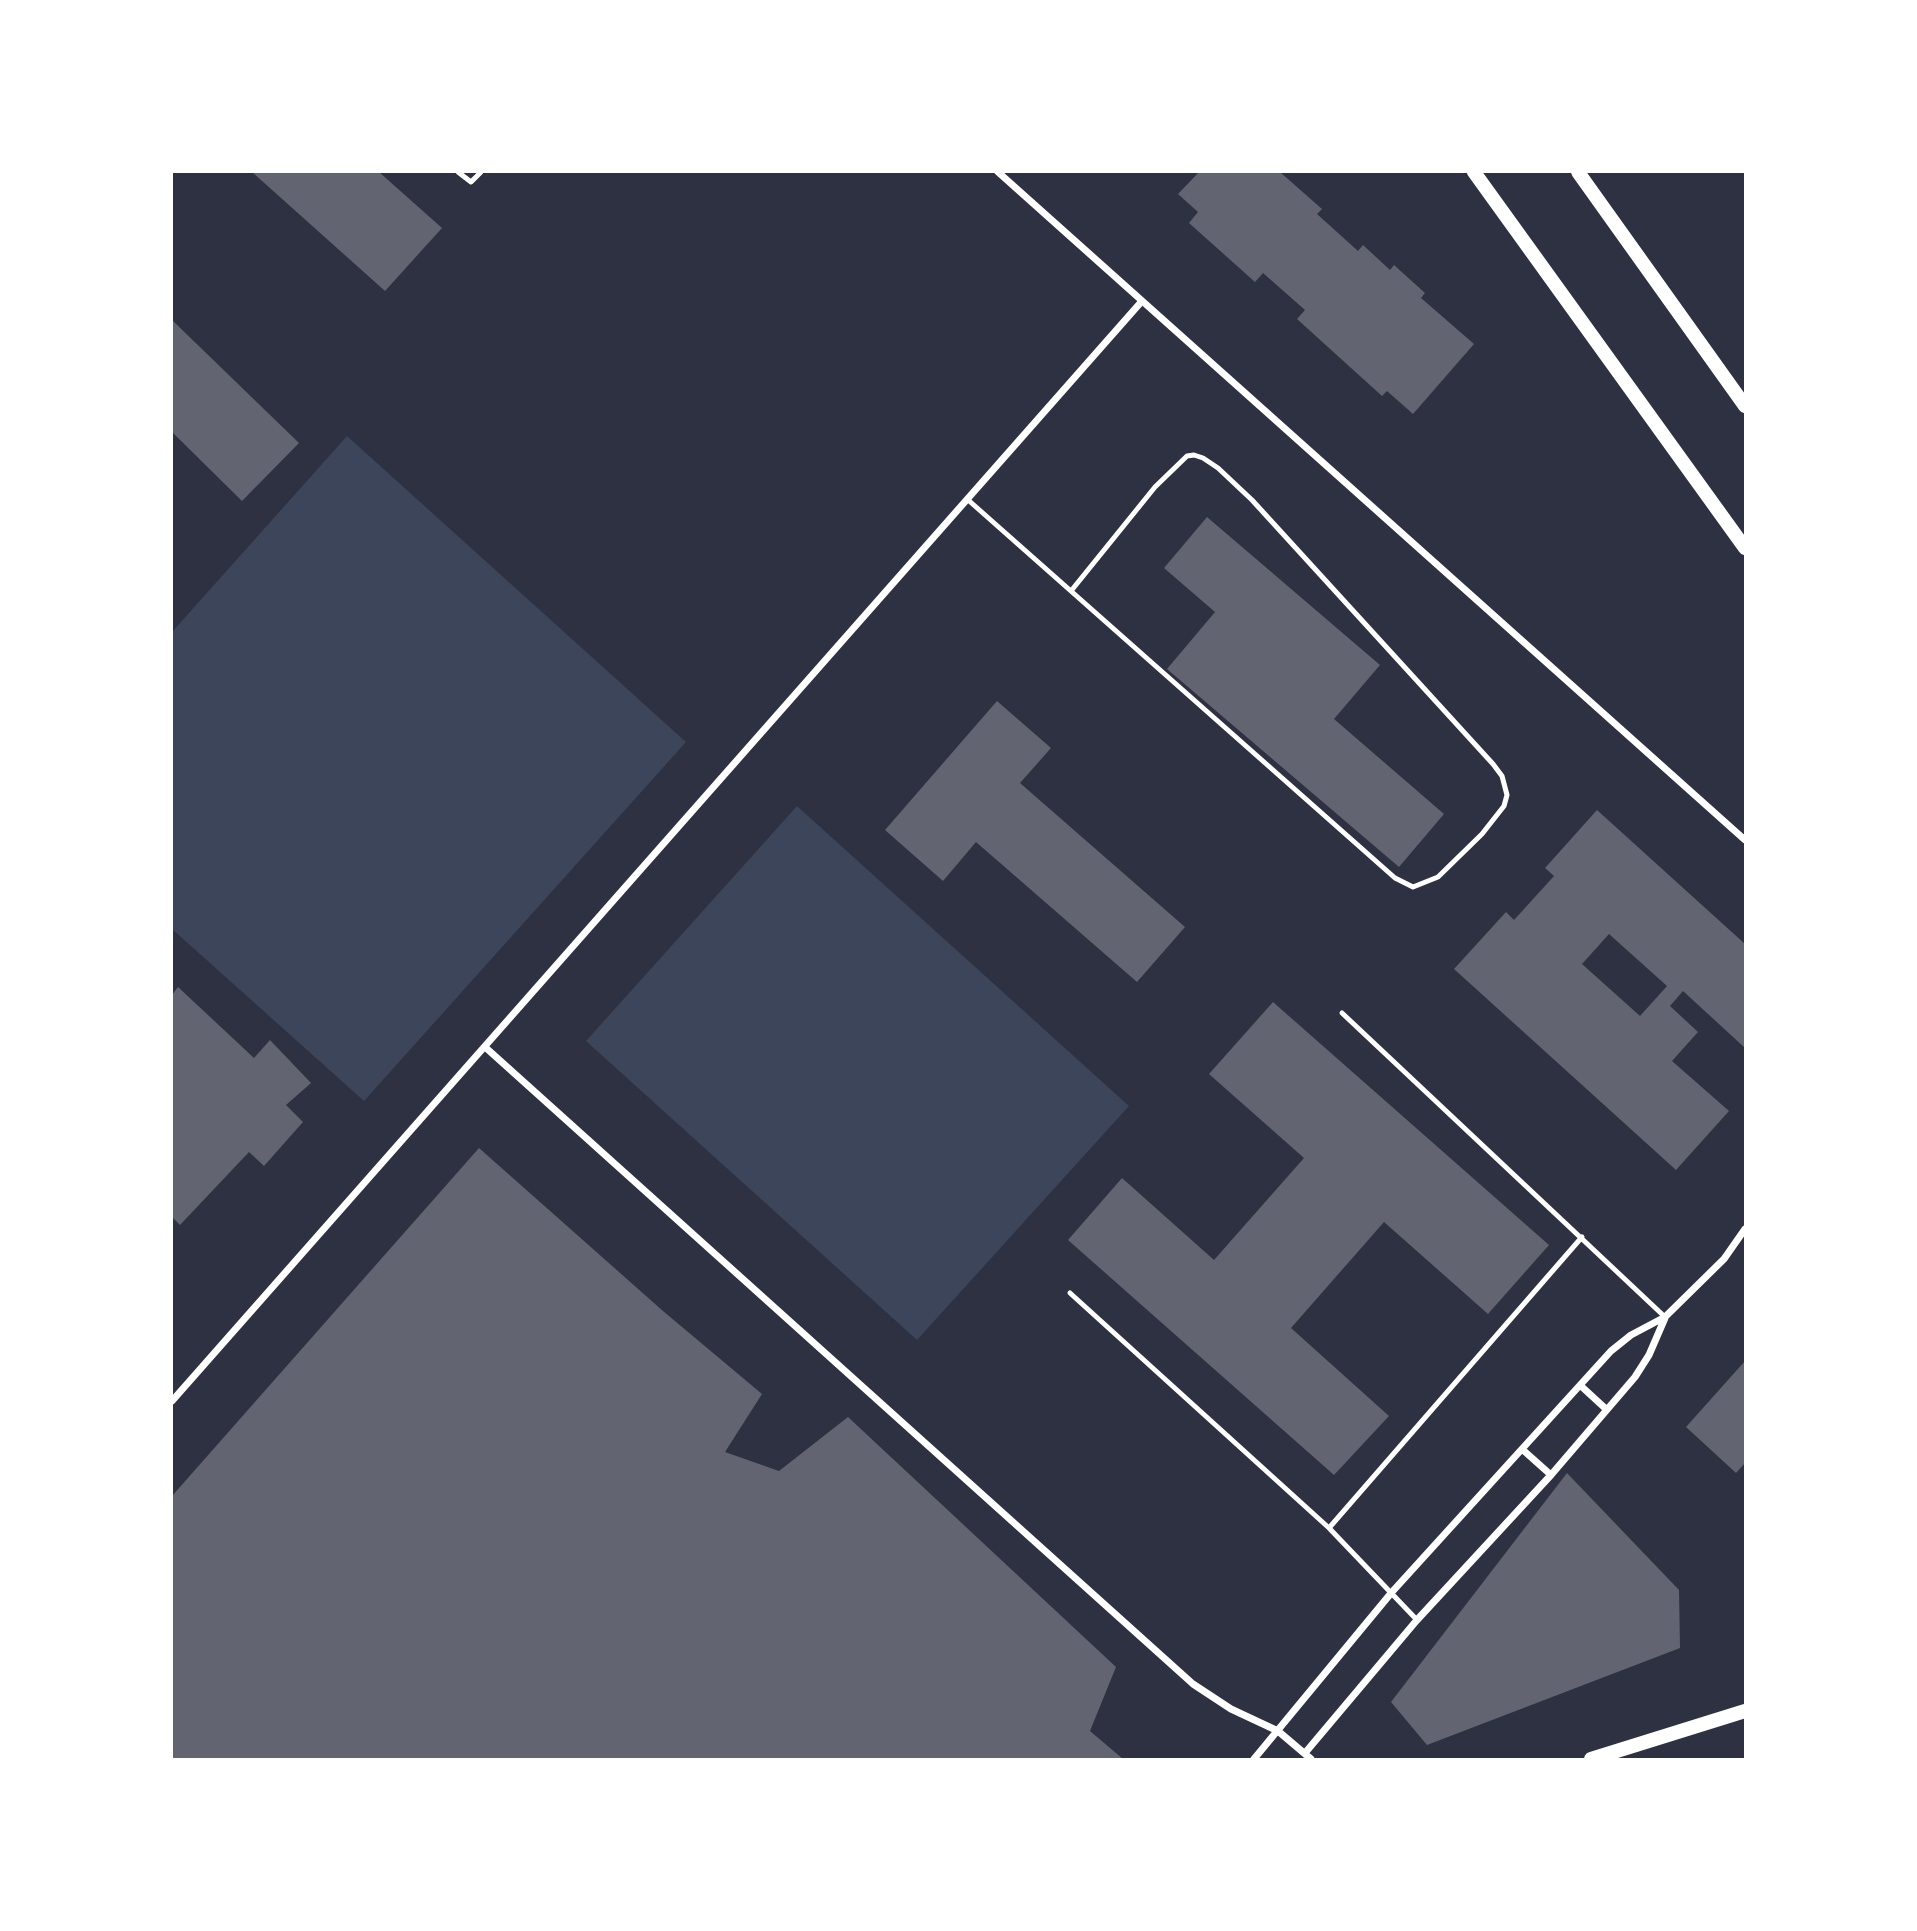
<!DOCTYPE html>
<style>
body{margin:0}
#map{position:relative;width:1917px;height:1931px;overflow:hidden;background:#2d3142;font-family:Georgia,serif}
canvas{display:block}
.frame{position:absolute;inset:0;border:173px solid #fff;pointer-events:none}
</style>
<div id="map">
<canvas width="1917" height="1931"></canvas>
<div class="frame"></div>
</div>
<script>
const context = document.querySelector('canvas').getContext('2d');
context.lineJoin = 'round';
function fill(path, color) {
  context.fillStyle = color;
  context.fill(path, 'evenodd');
}
function poly(rows) {
  const path = new Path2D();
  for (const r of rows) {
    path.moveTo(r[0], r[1]);
    for (let i = 2; i < r.length; i += 2) path.lineTo(r[i], r[i + 1]);
  }
  return path;
}
function trace(path, color, width, dash) {
  context.strokeStyle = color;
  context.lineWidth = width;
  context.lineCap = dash ? 'butt' : 'round';
  context.setLineDash(dash || []);
  context.stroke(path);
}
fill(poly([
 [347,436,686,742,364,1101,172,929,172,632],
 [797,806,1129,1106,917,1340,586,1041]
]), '#3c4559');
fill(poly([
 [252,172,379,172,442,228,385,291],
 [1199,172,1280,172,1322,209,1317,214,1358,251,1363,245,1390,270,1394,265,1425,293,1421,298,1474,344,1413,414,1387,391,1382,396,1297,319,1305,310,1263,273,1255,282,1189,223,1198,212,1178,194],
 [172,320,299,443,242,501,172,432],
 [1207,517,1380,665,1334,719,1444,814,1399,867,1167,669,1215,612,1164,568],
 [997,701,1051,748,1020,783,1185,927,1137,982,976,842,943,881,885,830],
 [1597,810,1745,944,1745,1048,1683,991,1670,1006,1698,1032,1672,1061,1729,1111,1676,1170,1454,969,1506,912,1514,920,1554,876,1545,868],
 [1609,934,1667,986,1640,1016,1582,964],
 [178,987,254,1058,270,1040,311,1083,286,1105,303,1122,264,1166,249,1152,180,1225,172,1217,172,995],
 [1273,1002,1549,1245,1488,1314,1384,1222,1291,1328,1389,1416,1334,1475,1068,1240,1122,1178,1214,1260,1304,1158,1209,1074],
 [479,1148,663,1311,762,1394,725,1452,779,1471,848,1417,1116,1667,1090,1731,1123,1759,172,1759,172,1496],
 [1745,1361,1745,1463,1736,1473,1686,1427],
 [1567,1473,1679,1590,1680,1648,1427,1745,1391,1702]
]), '#626471');
trace(poly([
 [458,172,471,182,481,172],
 [967,499,1395,878,1413,887,1438,877,1482,834,1504,806,1507,795,1502,776,1493,764,1252,500,1218,468,1203,458,1194,455,1187,456,1155,487,1071,591],
 [1342,1013,1665,1317],
 [1070,1293,1329,1528,1417,1620],
 [1329,1528,1582,1237]
]), '#fff', 5);
trace(poly([
 [998,172,1745,840],
 [485,1047,1193,1684,1231,1709,1278,1731,1311,1759],
 [1581,1386,1606,1409],
 [172,1401,1142,301],
 [1523,1450,1551,1475],
 [1305,1753,1417,1620,1551,1475,1635,1377,1649,1355,1665,1318],
 [1254,1759,1392,1592,1611,1351,1631,1335,1665,1317,1724,1259,1745,1229]
]), '#fff', 7);
trace(poly([
 [1474,172,1745,548],
 [1578,172,1745,406],
 [1591,1759,1745,1711]
]), '#fff', 14);
</script>
